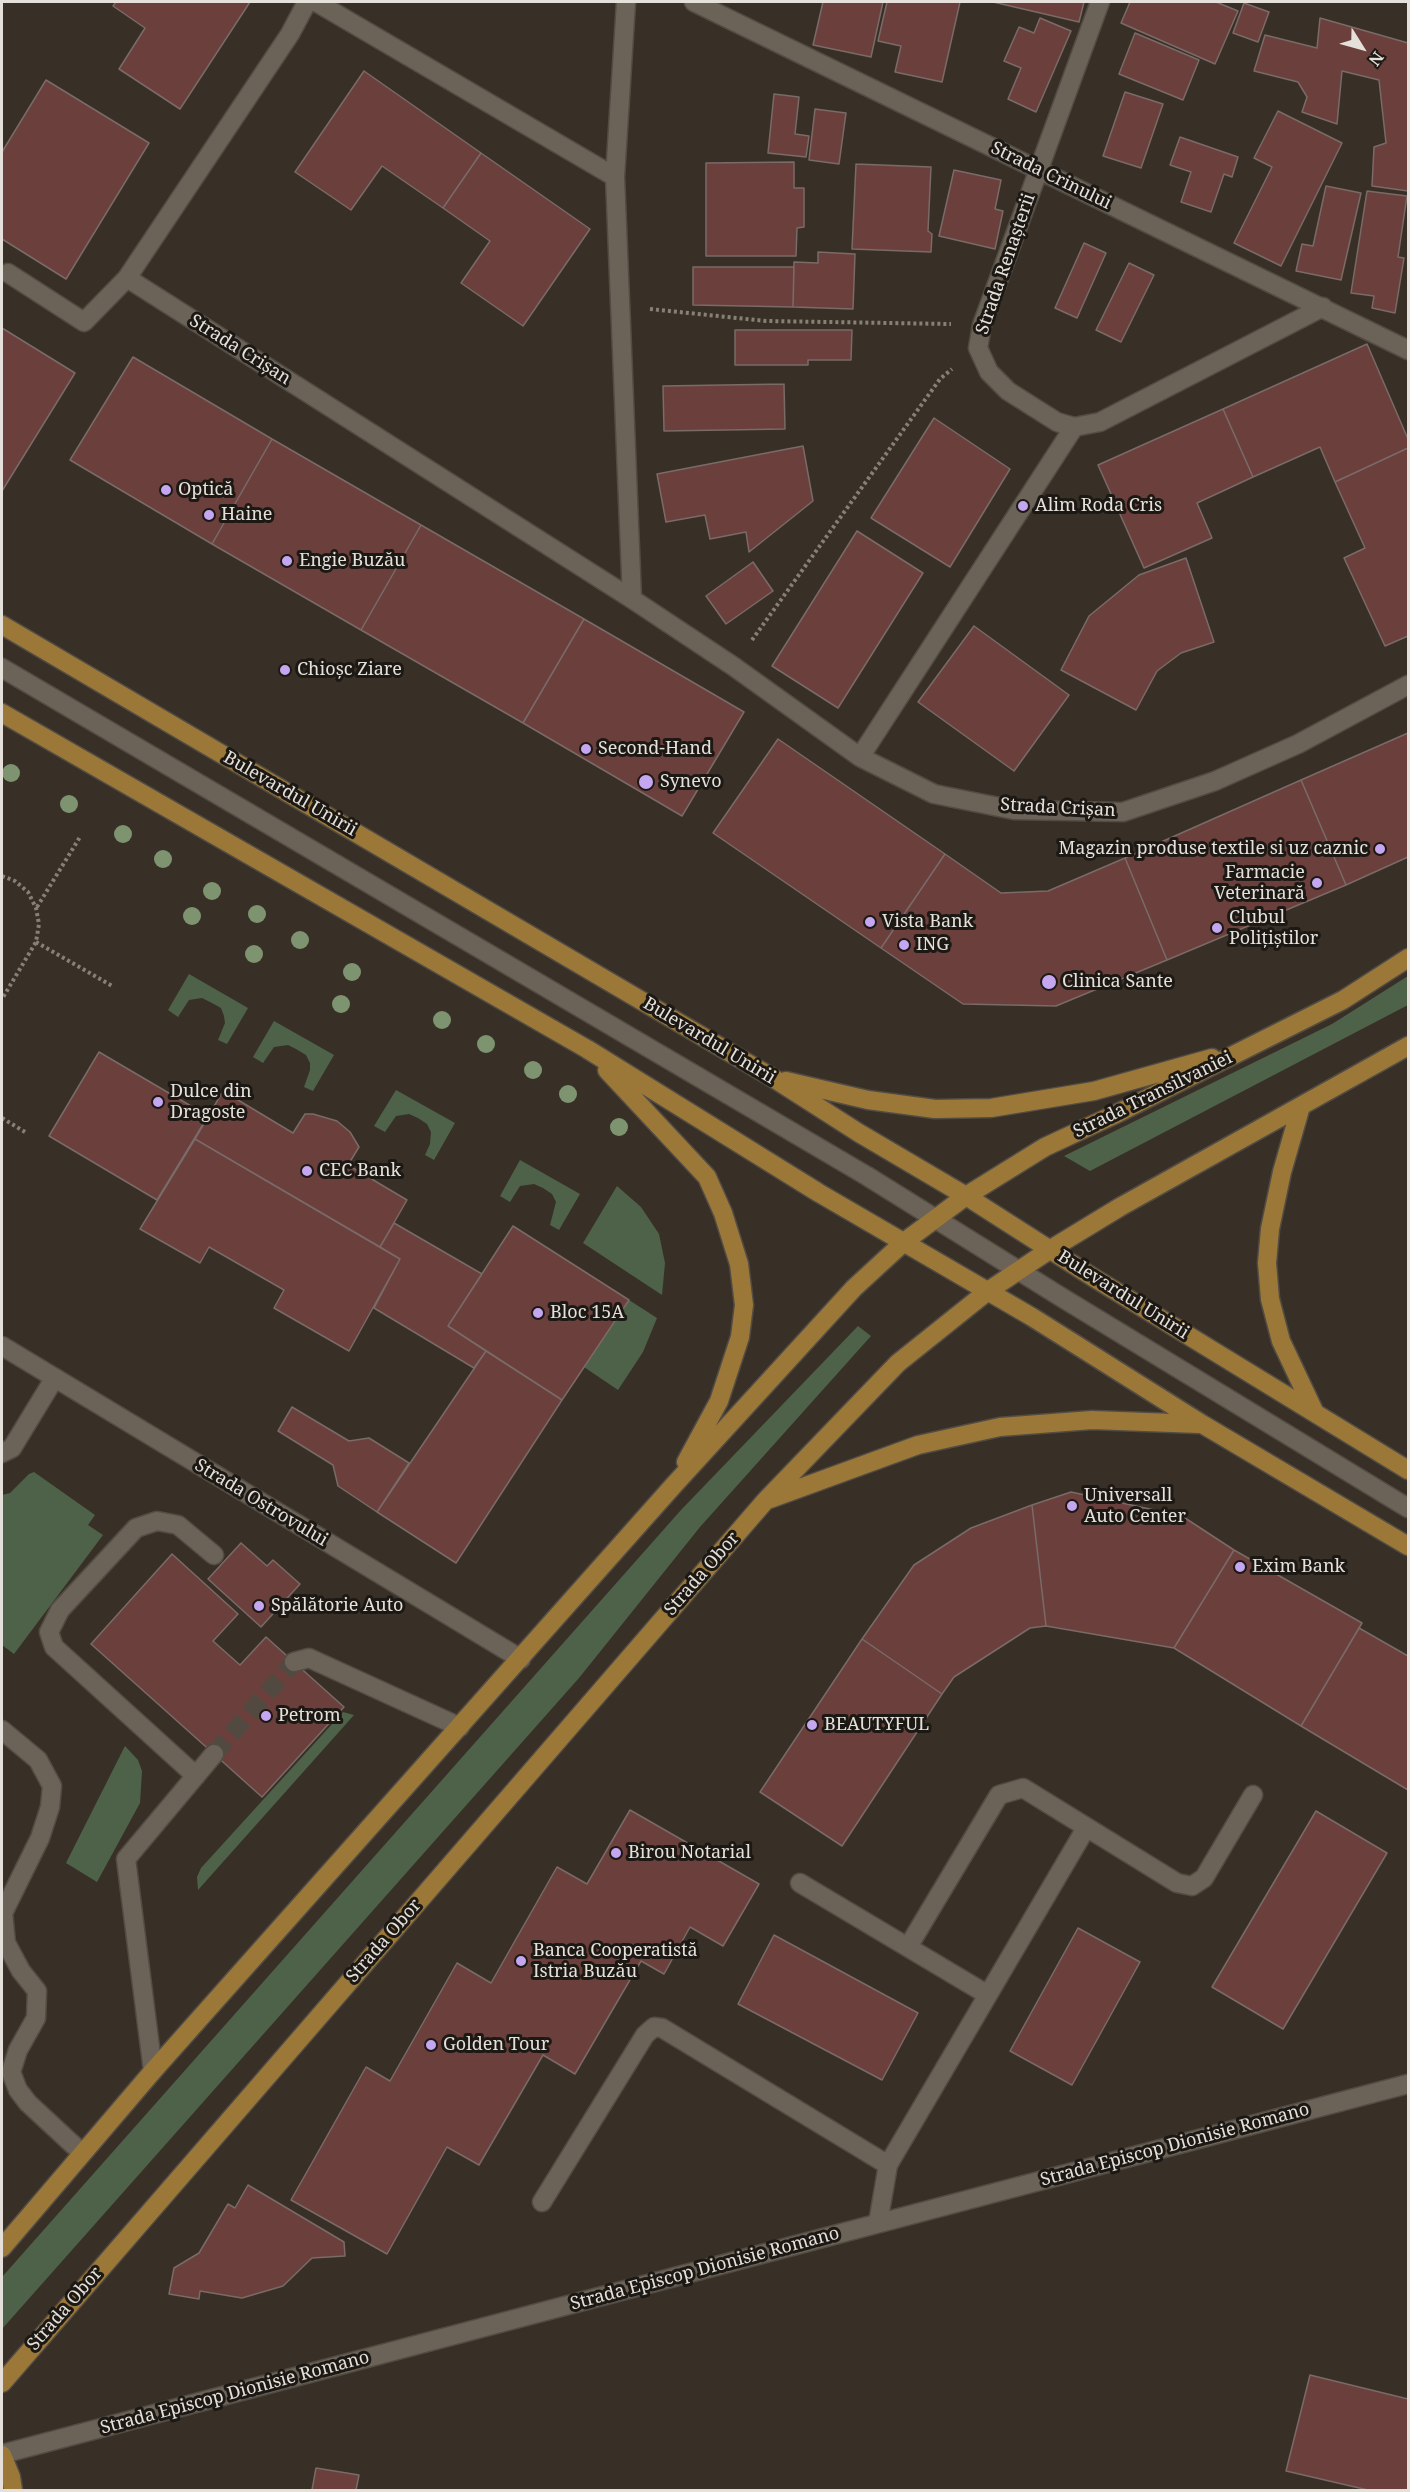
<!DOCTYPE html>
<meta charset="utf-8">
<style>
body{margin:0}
#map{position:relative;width:1410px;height:2492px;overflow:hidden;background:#383026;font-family:"Noto Serif",serif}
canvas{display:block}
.frame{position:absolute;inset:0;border:3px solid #e5e0d9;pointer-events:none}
.north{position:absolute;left:1332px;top:18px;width:60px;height:60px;-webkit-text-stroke:4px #1c1814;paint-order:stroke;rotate:127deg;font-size:16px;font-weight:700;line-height:24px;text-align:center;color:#e5e0d9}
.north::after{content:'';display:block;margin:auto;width:21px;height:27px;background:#e5e0d9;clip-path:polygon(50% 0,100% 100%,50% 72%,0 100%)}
</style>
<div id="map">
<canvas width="1410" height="2492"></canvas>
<div class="frame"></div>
<div class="north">N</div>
</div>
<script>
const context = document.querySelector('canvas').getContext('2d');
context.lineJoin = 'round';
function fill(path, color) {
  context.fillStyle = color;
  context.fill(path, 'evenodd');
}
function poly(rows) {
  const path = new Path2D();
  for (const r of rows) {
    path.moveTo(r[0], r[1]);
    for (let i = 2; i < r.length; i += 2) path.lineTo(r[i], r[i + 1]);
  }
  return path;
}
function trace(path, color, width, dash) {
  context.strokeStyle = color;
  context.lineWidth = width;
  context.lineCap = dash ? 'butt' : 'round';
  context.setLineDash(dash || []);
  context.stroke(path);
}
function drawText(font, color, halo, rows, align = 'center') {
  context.font = font + ' "Noto Serif",serif';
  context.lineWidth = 6;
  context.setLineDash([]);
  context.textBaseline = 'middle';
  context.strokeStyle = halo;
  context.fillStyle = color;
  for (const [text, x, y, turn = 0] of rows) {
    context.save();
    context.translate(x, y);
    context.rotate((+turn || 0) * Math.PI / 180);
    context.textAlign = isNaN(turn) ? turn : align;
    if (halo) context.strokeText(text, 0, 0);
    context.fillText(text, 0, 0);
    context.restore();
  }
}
fill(poly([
 [189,974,248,1008,227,1044,218,1040,225,1023,224,1016,221,1008,212,1003,202,998,189,1000,178,1017,168,1010],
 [1408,976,1408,1005,1090,1171,1064,1156,1332,1024],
 [274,1021,334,1055,313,1091,304,1087,310,1070,310,1063,306,1055,296,1049,288,1045,274,1047,263,1063,253,1057],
 [396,1090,455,1123,434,1160,425,1155,430,1144,431,1132,427,1124,418,1118,409,1114,396,1116,385,1132,374,1126],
 [520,1160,580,1194,559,1230,550,1225,556,1202,552,1194,543,1188,534,1184,520,1186,510,1202,500,1196],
 [617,1186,641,1207,659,1234,665,1263,662,1295,583,1243],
 [629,1300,657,1318,643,1352,618,1390,584,1367],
 [858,1326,871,1336,700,1527,579,1678,2,2329,2,2277,681,1510],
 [34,1472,95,1515,88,1525,103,1535,14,1654,2,1645,2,1495,10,1493,29,1474],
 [343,1712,354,1715,198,1890,197,1877,201,1868],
 [125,1746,138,1760,142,1771,140,1803,97,1882,66,1863]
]), '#4e6249');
const building = poly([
 [116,2,250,2,180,109,119,69,145,28,113,6,116,2],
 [823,2,883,2,871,57,813,45,823,2],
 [887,2,960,2,942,82,895,72,901,46,878,41,887,2],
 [993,2,1084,2,1079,22,993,2],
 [1130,2,1216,2,1238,11,1215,64,1121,23,1130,2],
 [1244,3,1269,12,1258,42,1233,33,1244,3],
 [1040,18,1071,31,1036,112,1008,99,1021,68,1004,61,1019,27,1034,33,1040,18],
 [1320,18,1408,43,1408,191,1372,186,1374,147,1386,143,1379,80,1342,71,1337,124,1302,112,1307,97,1298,82,1254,71,1265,35,1317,48,1320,18],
 [1135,33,1199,60,1183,100,1119,74,1135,33],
 [364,71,481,153,443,208,382,166,351,210,295,172,364,71],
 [46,80,149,143,66,279,2,239,2,152,46,80],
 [1125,92,1163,104,1141,168,1103,156,1125,92],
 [774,94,799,97,795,134,809,136,806,157,768,153,774,94],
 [815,109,846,113,839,164,809,160,815,109],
 [1278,111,1342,143,1281,266,1234,243,1272,167,1254,158,1278,111],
 [1180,137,1238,157,1232,177,1224,174,1211,212,1181,202,1191,172,1170,165,1180,137],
 [481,153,590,229,523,326,461,283,490,241,443,208,481,153],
 [794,162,794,188,804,188,804,227,797,228,796,256,706,256,706,163,794,162],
 [856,164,931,167,928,231,932,234,931,252,852,249,856,164],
 [954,170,1001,180,995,209,1003,211,995,249,939,236,954,170],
 [1326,186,1361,193,1341,280,1296,271,1302,244,1313,246,1326,186],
 [1367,191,1407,196,1398,257,1404,258,1395,313,1372,308,1374,296,1351,293,1367,191],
 [1084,243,1106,253,1077,318,1055,308,1084,243],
 [818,252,855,254,853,309,793,307,794,262,818,263,818,252],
 [1129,263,1154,275,1121,342,1096,330,1129,263],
 [693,267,794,267,793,307,693,305,693,267],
 [2,328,75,373,2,491,2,328],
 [735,330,852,330,851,360,808,360,808,365,735,365,735,330],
 [1367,344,1408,439,1408,448,1335,482,1320,447,1253,477,1223,409,1367,344],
 [133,357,272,439,212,544,70,460,133,357],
 [784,384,785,429,664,431,663,386,784,384],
 [1223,409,1253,477,1197,503,1212,538,1144,568,1098,465,1223,409],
 [934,418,1010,469,950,567,871,518,934,418],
 [272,439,421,525,361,630,212,544,272,439],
 [803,446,813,501,749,552,746,532,710,539,705,515,666,522,657,474,803,446],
 [1408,448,1408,636,1385,646,1344,558,1365,548,1335,482,1408,448],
 [421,525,584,619,523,723,361,630,421,525],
 [857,531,923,573,838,708,772,666,857,531],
 [1186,558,1214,642,1181,653,1157,671,1136,710,1061,670,1089,616,1139,575,1186,558],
 [753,562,773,591,726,624,706,596,753,562],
 [584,619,744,712,682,816,523,723,584,619],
 [974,626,1069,695,1014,771,918,702,974,626],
 [1408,733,1408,857,1346,885,1301,780,1408,733],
 [778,739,945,854,881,948,713,833,778,739],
 [1301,780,1346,885,1167,960,1125,858,1301,780],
 [945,854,1001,893,1048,891,1125,858,1167,960,1056,1006,963,1004,881,948,945,854],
 [99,1052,208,1116,157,1200,49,1136,99,1052],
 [223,1091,293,1133,305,1114,313,1114,337,1121,350,1132,359,1147,348,1165,407,1200,380,1247,195,1139,223,1091],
 [195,1139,400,1259,349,1351,274,1308,284,1290,209,1247,200,1263,140,1229,195,1139],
 [394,1223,482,1274,448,1326,486,1351,474,1368,374,1308,400,1259,380,1247,394,1223],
 [513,1226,629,1300,562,1400,448,1326,513,1226],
 [486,1351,562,1400,456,1563,377,1512,486,1351],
 [292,1407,349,1441,369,1438,409,1463,377,1512,338,1486,333,1465,278,1431,292,1407],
 [1071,1492,1182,1516,1234,1550,1174,1648,1046,1626,1032,1505,1071,1492],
 [1032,1505,1046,1626,1030,1628,954,1677,942,1694,862,1639,914,1565,971,1528,1032,1505],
 [241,1543,267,1566,273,1560,300,1584,261,1627,208,1579,241,1543],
 [1234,1550,1362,1623,1301,1726,1174,1648,1234,1550],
 [172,1554,238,1614,213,1641,240,1665,266,1637,344,1707,262,1797,91,1644,172,1554],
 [1359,1628,1408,1656,1408,1790,1301,1726,1359,1628],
 [862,1639,942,1694,842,1846,760,1792,862,1639],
 [630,1810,759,1884,723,1946,690,1927,664,1974,641,1961,575,2074,543,2055,479,2165,447,2147,387,2254,291,2200,366,2067,390,2081,457,1963,491,1983,557,1867,587,1884,630,1810],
 [1316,1811,1387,1853,1283,2029,1212,1987,1316,1811],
 [1078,1928,1140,1962,1072,2085,1010,2051,1078,1928],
 [774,1935,918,2013,882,2080,738,2004,774,1935],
 [248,2185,344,2242,345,2256,312,2258,283,2286,242,2298,200,2291,199,2299,169,2294,174,2268,199,2253,228,2204,235,2208,248,2185],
 [1310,2375,1408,2399,1408,2490,1368,2490,1286,2471,1310,2375],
 [316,2468,359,2475,356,2490,312,2490,316,2468]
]);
fill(building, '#6b403c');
trace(building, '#7a6a68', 1.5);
trace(poly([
 [214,1754,294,1662]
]), '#524a41', 18, [18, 9]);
const minor = poly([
 [307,2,290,34,127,278,632,599,733,666,860,757,934,794,1014,810,1123,812,1215,781,1298,744,1408,685],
 [316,2,615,177],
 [626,2,615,177,632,599],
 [694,2,1408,350],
 [1100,2,982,325,978,348,989,372,1008,391,1057,422,1074,427,1100,422,1323,307],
 [8,273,84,322,127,278],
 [2,668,867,1176,1061,1297,1408,1508],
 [860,757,1074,427],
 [2,1346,521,1659],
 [2,1453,12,1448,54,1379],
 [294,1662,309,1658,460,1727],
 [2,1730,38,1760,52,1786,50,1807,40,1838,3,1913,6,1943,21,1971,37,1991,36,2018,18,2050,11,2072,18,2090,28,2103,82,2153],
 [196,1776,54,1647,49,1632,60,1610,136,1528,157,1521,178,1525,214,1555],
 [800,1883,988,1995],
 [908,1947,999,1795,1023,1788,1177,1883,1192,1886,1204,1878,1253,1795],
 [153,2071,126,1859,214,1754],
 [542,2202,645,2035,654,2027,662,2028,888,2165],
 [878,2223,888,2165,1086,1828],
 [2,2454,1408,2084]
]);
const major = poly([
 [2,625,773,1078,859,1133,966,1196,1091,1276,1408,1470],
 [2,713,587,1049,819,1193,1032,1317,1202,1424,1408,1546],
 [607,1070,707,1177,723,1213,739,1264,744,1305,740,1337,719,1401,686,1462],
 [786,1081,868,1100,935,1109,991,1108,1094,1091,1212,1058],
 [1301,1106,1282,1172,1270,1229,1267,1263,1270,1299,1281,1341,1315,1413],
 [770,1499,918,1445,1000,1427,1092,1420,1199,1424],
 [2,2248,153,2071,673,1486,854,1288,904,1242,966,1196,1045,1147,1118,1113,1343,1000,1408,958],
 [2,2383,766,1500,898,1363,988,1291,1051,1249,1120,1207,1408,1046],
 [2,2455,11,2477,13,2490]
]);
trace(minor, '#524c44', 21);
trace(major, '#524c44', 21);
trace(poly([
 [650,309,766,321,951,324],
 [752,640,940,379,952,369],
 [2,876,15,881,28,892,36,908,39,924,36,942,2,999],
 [37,907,80,837],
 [36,942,114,987],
 [2,1118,25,1132]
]), '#878077', 4, [3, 3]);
trace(minor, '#6c6358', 18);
trace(major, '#9b7838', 18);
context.fillStyle = '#7e9470';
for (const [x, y] of [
 [11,773],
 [69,804],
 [123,834],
 [163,859],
 [212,891],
 [257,914],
 [192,916],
 [300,940],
 [254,954],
 [352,972],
 [341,1004],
 [442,1020],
 [486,1044],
 [533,1070],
 [568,1094],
 [619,1127]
]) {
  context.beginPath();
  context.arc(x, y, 9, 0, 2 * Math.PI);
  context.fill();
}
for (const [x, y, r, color] of [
 [166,490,6,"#c5a7f1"],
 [1023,506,6,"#c5a7f1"],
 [209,515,6,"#c5a7f1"],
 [287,561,6,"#c5a7f1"],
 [285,670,6,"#c5a7f1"],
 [586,749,6,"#c5a7f1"],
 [646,782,8,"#c5a7f1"],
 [1380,849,6,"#c5a7f1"],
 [1317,883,6,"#c5a7f1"],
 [870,922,6,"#c5a7f1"],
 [1217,928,6,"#c5a7f1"],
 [904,945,6,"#c5a7f1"],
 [1049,982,8,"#c5a7f1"],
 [158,1102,6,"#c5a7f1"],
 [307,1171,6,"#c5a7f1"],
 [538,1313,6,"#c5a7f1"],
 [1072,1506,6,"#c5a7f1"],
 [1240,1567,6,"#c5a7f1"],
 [259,1606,6,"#c5a7f1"],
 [266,1716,6,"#c5a7f1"],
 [812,1725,6,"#c5a7f1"],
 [616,1853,6,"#c5a7f1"],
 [521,1961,6,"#c5a7f1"],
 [431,2045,6,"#c5a7f1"]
]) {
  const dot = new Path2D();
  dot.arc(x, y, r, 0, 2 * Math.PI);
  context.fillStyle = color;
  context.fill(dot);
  trace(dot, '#1c1814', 2);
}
drawText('18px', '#e5e0d9', '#1c1814', [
 ["Strada Crinului",1051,176,26],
 ["Strada Renașterii",1006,264,-71],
 ["Strada Crișan",240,350,32],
 ["Bulevardul Unirii",290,794,30],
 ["Strada Crișan",1058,808,3],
 ["Bulevardul Unirii",709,1041,31],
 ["Strada Transilvaniei",1153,1095,-26],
 ["Bulevardul Unirii",1123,1295,32],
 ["Strada Ostrovului",261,1503,31],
 ["Strada Obor",702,1574,-49],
 ["Strada Obor",384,1941,-49],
 ["Strada Episcop Dionisie Romano",1175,2145,-15],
 ["Strada Episcop Dionisie Romano",705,2269,-15],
 ["Strada Obor",65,2309,-49],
 ["Strada Episcop Dionisie Romano",235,2393,-15]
]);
drawText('18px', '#e5e0d9', '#1c1814', [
 ["Optică",178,490],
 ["Alim Roda Cris",1035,506],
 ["Haine",221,515],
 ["Engie Buzău",299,561],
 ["Chioșc Ziare",297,670],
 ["Second-Hand",598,749],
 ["Synevo",660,782],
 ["Magazin produse textile si uz caznic",1368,849,"right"],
 ["Farmacie",1305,873,"right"],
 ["Veterinară",1305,894,"right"],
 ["Clubul",1229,918],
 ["Polițiștilor",1229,939],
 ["Vista Bank",882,922],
 ["ING",916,945],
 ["Clinica Sante",1062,982],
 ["Dulce din",170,1092],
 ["Dragoste",170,1113],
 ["CEC Bank",319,1171],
 ["Bloc 15A",550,1313],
 ["Universall",1084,1496],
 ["Auto Center",1084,1517],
 ["Exim Bank",1252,1567],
 ["Spălătorie Auto",271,1606],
 ["Petrom",278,1716],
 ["BEAUTYFUL",824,1725],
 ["Birou Notarial",628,1853],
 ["Banca Cooperatistă",533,1951],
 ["Istria Buzău",533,1972],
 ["Golden Tour",443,2045]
], 'left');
</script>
